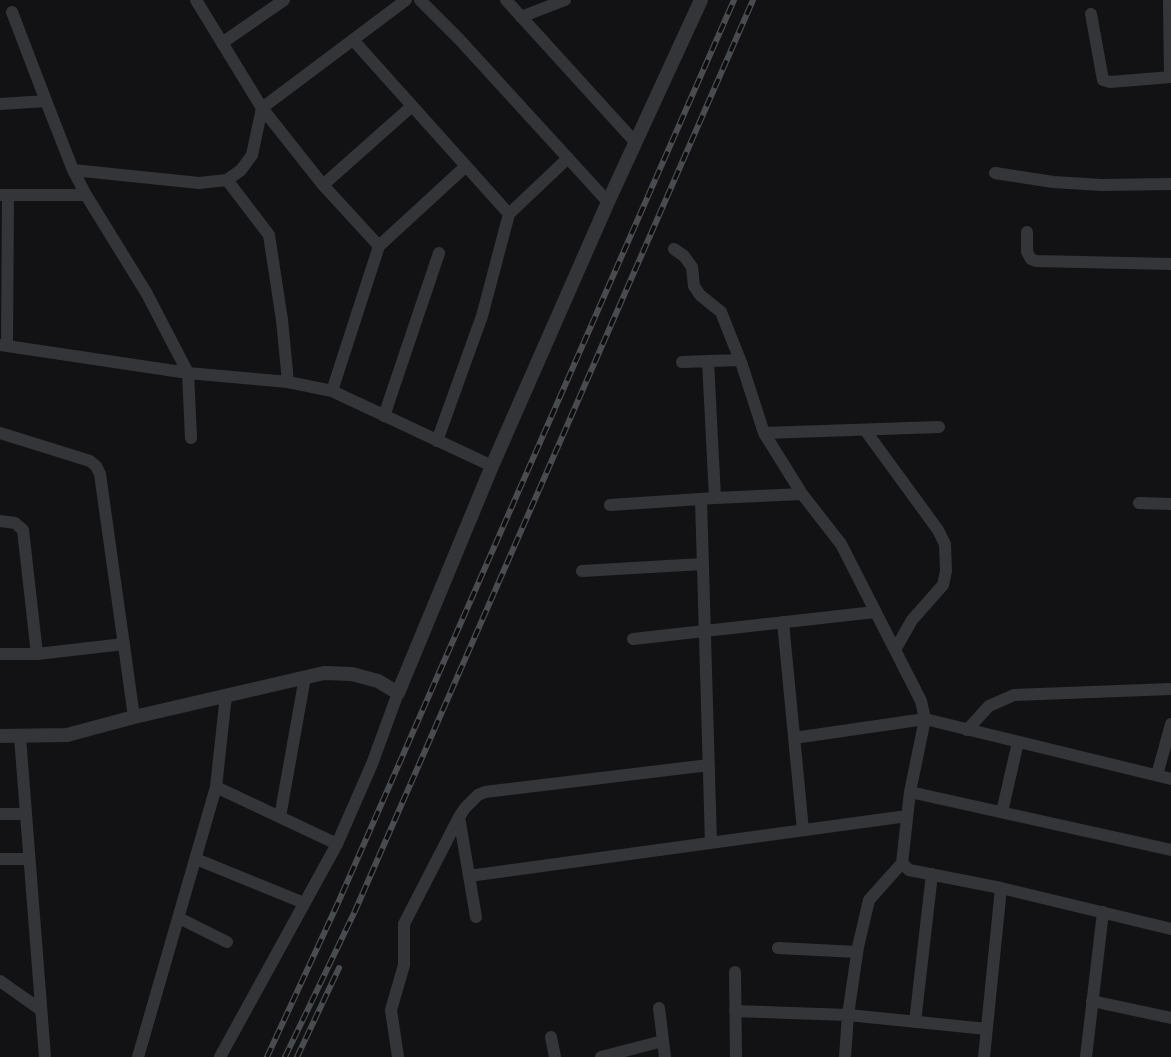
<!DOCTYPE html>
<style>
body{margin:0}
canvas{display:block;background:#121214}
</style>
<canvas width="1171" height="1057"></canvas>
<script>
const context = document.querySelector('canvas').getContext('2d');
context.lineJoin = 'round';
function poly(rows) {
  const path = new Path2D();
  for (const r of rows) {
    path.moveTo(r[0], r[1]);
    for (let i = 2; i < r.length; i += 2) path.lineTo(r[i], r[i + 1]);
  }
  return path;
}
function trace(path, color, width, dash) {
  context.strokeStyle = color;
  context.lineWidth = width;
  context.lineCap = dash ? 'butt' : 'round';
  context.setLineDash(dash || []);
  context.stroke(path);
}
trace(poly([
 [196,0,262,108,323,185,379,246,332,391],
 [420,0,459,39,608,202],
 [506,0,636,143],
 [1169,0,1170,77],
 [12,12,46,101],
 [1091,14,1103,80,1110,82,1171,77],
 [521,17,565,0],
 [354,41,509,214,482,316,437,441],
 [222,43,284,0],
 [0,104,46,101,73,170,86,195,147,294,188,373,191,438],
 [73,170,199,183,227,180,241,170,252,155,262,108,406,0],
 [995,173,1053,182,1102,185,1171,184],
 [227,180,269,235,282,320,288,382],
 [323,185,412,106],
 [0,195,86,195],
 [509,214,568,158],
 [1027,232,1027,252,1031,259,1036,261,1171,264],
 [379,246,466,166],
 [674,249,684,256,692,267,694,286,700,295,721,312,742,365,764,433,802,494,841,544,921,701,925,719,910,792,902,863,909,870,1001,888,1171,929],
 [0,345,188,373,288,382,332,391,492,466],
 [7,346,8,195],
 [682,362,740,360],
 [384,416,439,253],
 [865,430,938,530,945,544,946,571,943,585,912,620,895,650],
 [0,433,90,461,96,466,100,474,134,717],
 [764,433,939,427],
 [715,498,802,494],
 [701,499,711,843],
 [1139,503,1171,504],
 [610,505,715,498,708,361],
 [0,521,15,523,23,530,37,654],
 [582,571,702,564],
 [783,622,803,830],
 [633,639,875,612],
 [0,654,37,654,124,644],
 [226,695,216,787,337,844],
 [967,730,989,706,1014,695,1171,689],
 [20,737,45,1057],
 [794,738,925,719,1171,779],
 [1157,775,1171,724],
 [910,792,1171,850],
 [1002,812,1018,742],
 [0,814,26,814],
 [280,817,305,677],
 [0,859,29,859],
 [196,859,304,903],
 [469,876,907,816],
 [476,917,459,817,465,808,478,795,485,792,709,765],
 [179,918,227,942],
 [778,948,857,952],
 [735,972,736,1057],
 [0,981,41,1010],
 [1092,1001,1171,1018],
 [659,1008,665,1057],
 [735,1011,848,1015,858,947,869,900,902,863],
 [915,1022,932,874],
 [551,1037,555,1057],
 [138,1057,216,787],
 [220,1057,337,844,372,764,398,693],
 [398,1057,391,1010,404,965,404,924,459,817],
 [601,1057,663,1041],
 [845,1057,848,1015,987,1029],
 [984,1057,1001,888],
 [1086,1057,1103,912]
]), '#333538', 12);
trace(poly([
 [0,736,67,735,134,717,324,673,352,674,378,681,398,693,492,466,608,202,701,0]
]), '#333538', 14);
const rail = poly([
 [267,1057,338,903,734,0],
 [285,1057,355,911,753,0],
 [297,1057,339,968]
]);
trace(rail, '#484b4f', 6);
trace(rail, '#0d0d0e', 3.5, [10]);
</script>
